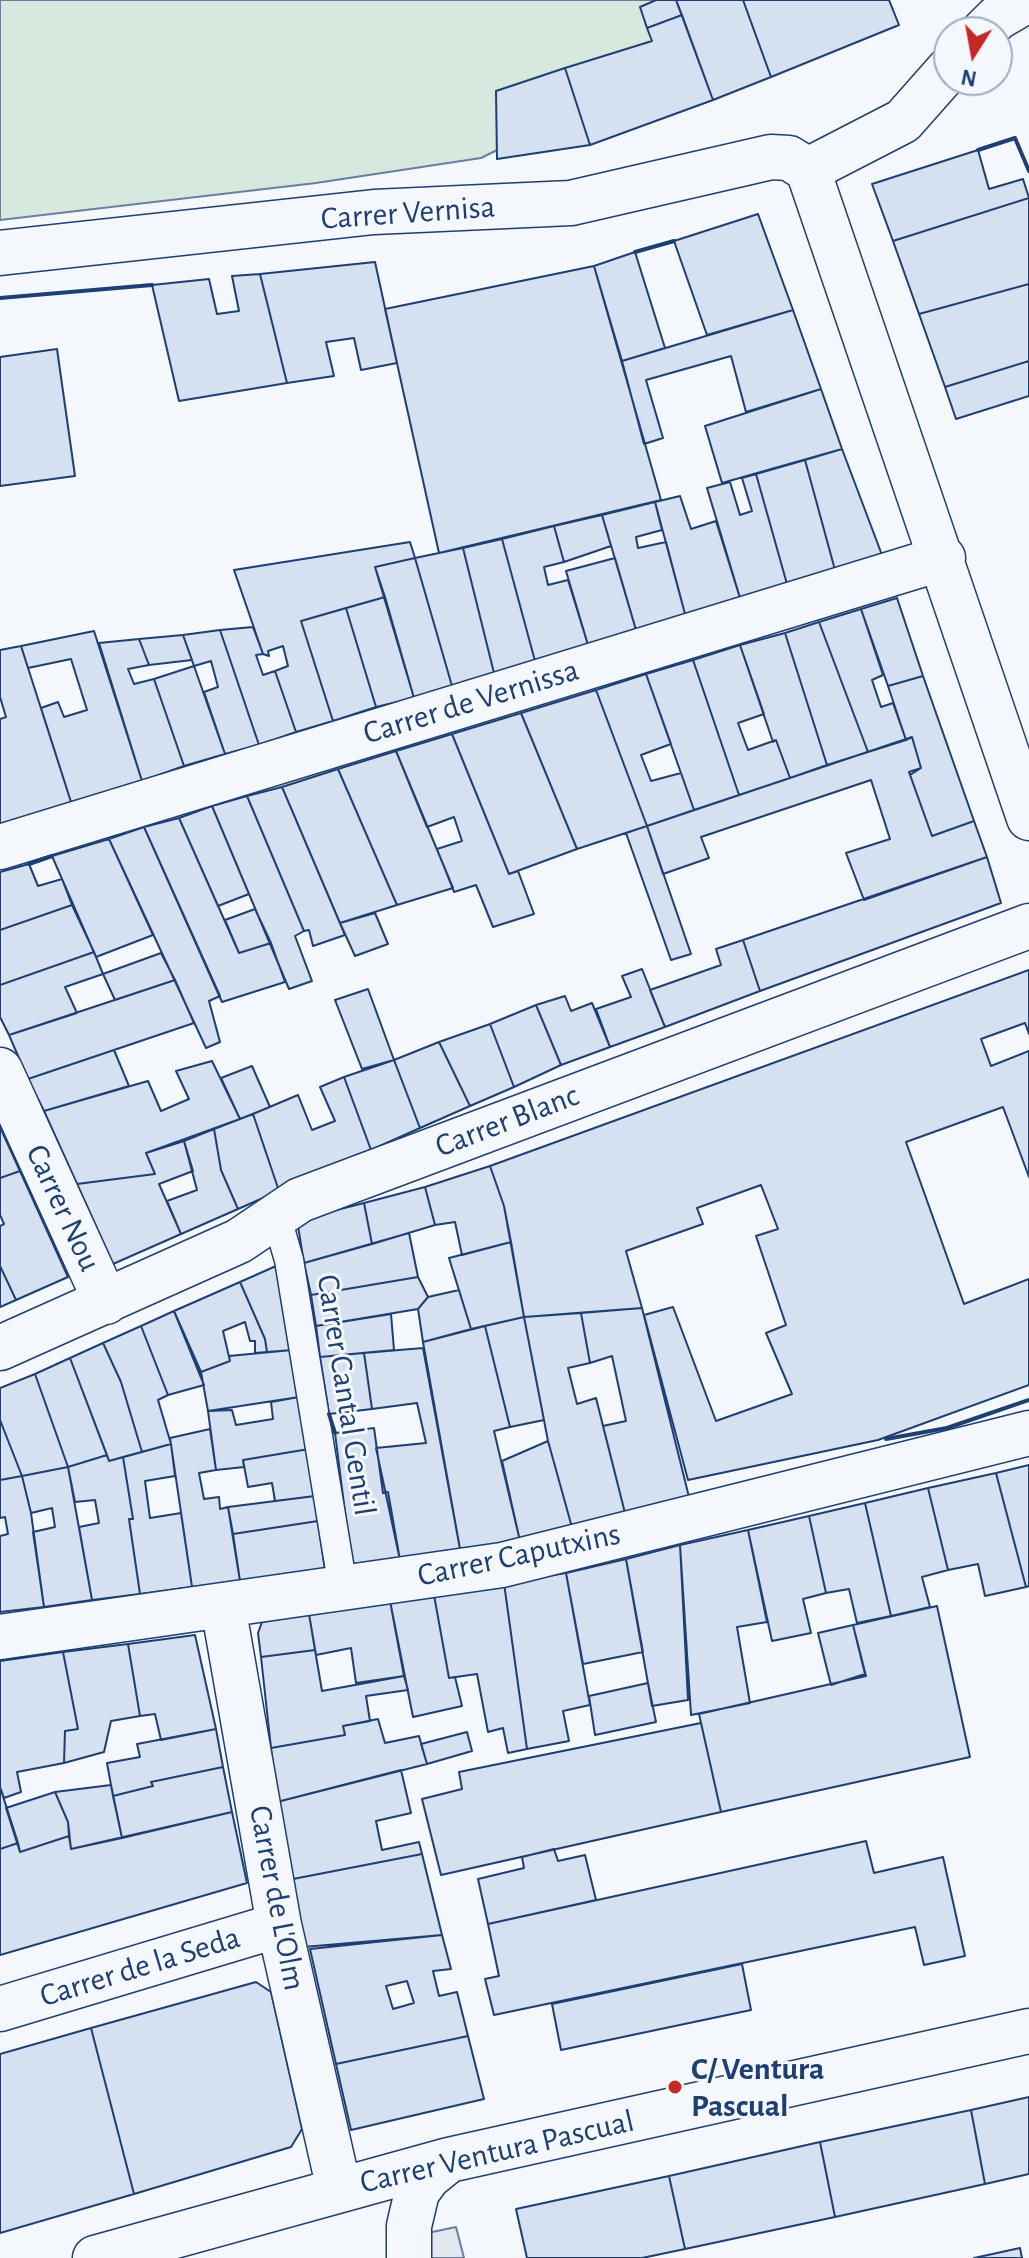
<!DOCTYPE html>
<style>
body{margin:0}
#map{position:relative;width:1029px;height:2258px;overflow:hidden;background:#f4f7fb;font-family:"Alegreya Sans",sans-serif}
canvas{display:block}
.north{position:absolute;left:933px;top:16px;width:80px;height:80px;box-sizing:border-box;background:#f4f7fb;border:2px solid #9eadc5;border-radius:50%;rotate:191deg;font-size:22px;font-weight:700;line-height:32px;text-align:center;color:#1d3f73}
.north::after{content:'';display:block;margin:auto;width:28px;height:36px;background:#c62828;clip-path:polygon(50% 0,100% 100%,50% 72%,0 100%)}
</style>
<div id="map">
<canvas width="1029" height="2258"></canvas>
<div class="north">N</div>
</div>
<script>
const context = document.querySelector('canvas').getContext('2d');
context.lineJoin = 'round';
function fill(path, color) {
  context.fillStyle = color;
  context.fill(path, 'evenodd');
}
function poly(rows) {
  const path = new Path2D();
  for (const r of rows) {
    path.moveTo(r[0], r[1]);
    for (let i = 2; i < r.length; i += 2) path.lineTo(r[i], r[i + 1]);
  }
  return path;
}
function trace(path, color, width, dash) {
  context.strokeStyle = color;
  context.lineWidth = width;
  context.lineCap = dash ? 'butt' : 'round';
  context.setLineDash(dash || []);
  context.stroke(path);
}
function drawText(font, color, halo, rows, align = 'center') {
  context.font = font + ' "Alegreya Sans",sans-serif';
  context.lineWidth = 6;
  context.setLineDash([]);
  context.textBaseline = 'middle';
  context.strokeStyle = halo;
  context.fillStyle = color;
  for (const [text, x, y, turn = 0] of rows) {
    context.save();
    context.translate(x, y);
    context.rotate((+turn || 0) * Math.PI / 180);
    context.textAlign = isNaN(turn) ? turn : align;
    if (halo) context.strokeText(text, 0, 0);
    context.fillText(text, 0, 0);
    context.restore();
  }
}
const green = poly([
 [0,0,800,0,481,158,316,183,0,220,0,0]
]);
fill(green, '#d7e8df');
trace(green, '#687fa3', 2);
const parking = poly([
 [456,2227,464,2258,418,2258,413,2236,456,2227]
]);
fill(parking, '#e3e8f0');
trace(parking, '#687fa3', 2);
const building = poly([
 [656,0,676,0,682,15,647,28,640,7,656,0],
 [676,0,743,0,771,77,713,100,676,0],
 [743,0,889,0,899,25,771,77,743,0],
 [682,15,713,100,590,145,565,68,652,41,647,28,682,15],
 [565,68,590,145,497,159,496,91,565,68],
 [978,150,989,189,1023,179,1029,198,893,241,872,184,978,150],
 [1029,198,1029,284,919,314,893,241,1029,198],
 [758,214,793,310,707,335,674,241,758,214],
 [635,252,665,348,622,361,594,266,635,252],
 [375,262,397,363,361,370,354,338,326,342,334,376,287,383,260,274,375,262],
 [594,266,661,500,439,553,385,309,594,266],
 [260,274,287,383,179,401,152,285,209,279,217,314,239,311,232,276,260,274],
 [1029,284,1029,361,945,387,919,314,1029,284],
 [793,310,821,389,746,412,731,356,646,380,663,438,644,444,622,361,793,310],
 [57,349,75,476,0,486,0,357,57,349],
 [1029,361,1029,396,956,419,945,387,1029,361],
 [821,389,842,449,722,483,705,426,821,389],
 [842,449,882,555,835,570,805,460,842,449],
 [805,460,835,570,787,584,756,474,805,460],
 [756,474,787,584,740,598,707,488,730,482,740,515,752,511,742,478,756,474],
 [680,496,691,529,716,521,740,598,685,614,655,502,680,496],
 [655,502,662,530,636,537,638,548,666,542,685,614,636,630,602,515,655,502],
 [602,515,611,546,564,562,554,526,602,515],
 [554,526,564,562,544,567,548,585,568,580,588,645,535,661,502,539,554,526],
 [502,539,535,661,494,673,463,548,502,539],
 [410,542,415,558,375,567,385,597,301,621,333,721,296,732,275,671,288,666,283,646,268,651,269,656,263,654,234,570,410,542],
 [463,548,494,673,452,686,415,558,463,548],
 [415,558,452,686,414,698,375,567,415,558],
 [615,558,636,630,588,645,566,571,615,558],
 [385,597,414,698,376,707,346,608,385,597],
 [897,598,923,676,888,686,861,609,897,598],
 [346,608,376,707,333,721,301,621,346,608],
 [861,609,883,675,872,680,881,707,893,703,906,740,868,752,819,622,861,609],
 [819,622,868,752,827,765,785,633,819,622],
 [253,627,263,654,256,655,263,675,275,671,296,732,259,745,220,630,253,627],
 [220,630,259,745,225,754,204,692,218,687,211,661,194,666,183,635,220,630],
 [94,631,142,781,71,802,41,708,58,702,64,717,87,710,71,659,28,668,21,646,94,631],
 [785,633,827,765,790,778,776,740,773,742,740,645,785,633],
 [183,635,192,660,149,665,139,639,183,635],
 [139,639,149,665,128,669,134,684,154,679,184,766,142,781,99,643,139,639],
 [740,645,764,714,738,723,748,750,776,740,790,778,739,795,693,660,740,645],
 [21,646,71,802,0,824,0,719,6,717,0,697,0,650,21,646],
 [693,660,739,795,694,810,646,674,693,660],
 [194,666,225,754,184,766,154,679,194,666],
 [646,674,671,744,641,755,651,781,681,773,694,810,647,826,596,690,646,674],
 [923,676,974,821,932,836,910,775,921,768,912,737,906,740,888,686,923,676],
 [596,690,647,826,577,849,521,713,596,690],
 [521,713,577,849,509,874,452,734,521,713],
 [452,734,509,874,518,871,534,914,493,927,476,885,454,892,437,849,462,841,454,817,427,827,396,751,452,734],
 [912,737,921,768,909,772,932,836,974,821,987,857,864,900,846,853,890,839,871,780,701,837,709,858,663,874,647,826,912,737],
 [396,751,453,888,397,905,338,769,396,751],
 [338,769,397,905,340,923,282,787,338,769],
 [282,787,345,935,313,946,309,930,304,931,247,796,282,787],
 [247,796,304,931,295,936,312,981,289,989,212,806,247,796],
 [212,806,249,894,218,906,179,818,212,806],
 [179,818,239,953,271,943,285,982,222,1002,144,827,179,818],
 [647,826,691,954,671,960,626,833,647,826],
 [144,827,220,996,209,1001,220,1042,206,1048,109,839,144,827],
 [109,839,153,935,96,957,52,856,109,839],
 [987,857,1001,903,760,991,743,940,987,857],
 [29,864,38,886,62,879,72,905,0,930,0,872,29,864],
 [72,905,94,952,0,985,0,930,72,905],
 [255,909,271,943,239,953,225,920,255,909],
 [375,913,388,944,355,956,340,923,375,913],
 [743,940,760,991,665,1027,650,990,721,965,716,949,743,940],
 [94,952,103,974,65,987,77,1013,9,1035,0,1017,0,985,94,952],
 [161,953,175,980,115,1000,103,974,161,953],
 [642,969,665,1027,610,1047,596,1009,631,997,622,976,642,969],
 [1029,970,1029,1034,1025,1023,981,1039,991,1066,1029,1051,1029,1177,1003,1107,906,1142,964,1304,1029,1279,1029,1385,878,1440,688,1480,644,1315,673,1307,716,1421,792,1394,766,1333,786,1325,756,1236,778,1229,761,1185,697,1208,703,1224,626,1251,642,1308,524,1317,504,1206,490,1166,1029,970],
 [175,980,194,1023,28,1079,9,1035,175,980],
 [368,989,394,1060,362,1069,335,1000,368,989],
 [565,996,571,1011,592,1003,610,1047,561,1065,536,1005,565,996],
 [536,1005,561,1065,514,1087,490,1024,536,1005],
 [490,1024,514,1087,470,1106,439,1042,490,1024],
 [439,1042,470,1106,420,1128,394,1060,439,1042],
 [114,1050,129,1086,44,1111,28,1079,114,1050],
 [394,1060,420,1128,371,1150,344,1077,394,1060],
 [212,1061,240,1119,146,1153,155,1174,77,1184,44,1111,148,1081,161,1111,189,1099,176,1071,212,1061],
 [252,1066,270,1107,240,1119,221,1078,252,1066],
 [344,1077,371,1150,279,1191,253,1114,298,1095,312,1130,335,1121,320,1087,344,1077],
 [253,1114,279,1191,238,1209,221,1170,214,1129,253,1114],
 [0,1127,20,1171,0,1178,0,1127],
 [214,1129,221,1170,238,1209,181,1234,167,1201,197,1190,184,1141,214,1129],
 [184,1141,193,1171,159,1184,181,1234,113,1264,77,1184,155,1174,146,1153,184,1141],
 [490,1166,504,1206,511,1242,462,1255,455,1222,435,1225,425,1187,490,1166],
 [20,1171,68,1277,16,1300,0,1266,0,1226,4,1224,0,1215,0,1178,20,1171],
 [425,1187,435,1225,372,1244,364,1203,425,1187],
 [364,1203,372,1244,304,1263,297,1220,364,1203],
 [409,1233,418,1277,311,1295,304,1263,409,1233],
 [511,1242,524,1317,471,1329,449,1258,511,1242],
 [0,1266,16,1300,0,1307,0,1266],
 [276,1266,292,1350,267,1352,265,1339,240,1282,276,1266],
 [418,1277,428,1297,418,1309,316,1326,311,1295,418,1277],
 [240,1282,265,1339,267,1352,255,1353,255,1341,250,1341,245,1322,223,1331,230,1361,201,1372,174,1311,240,1282],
 [459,1290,471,1329,423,1342,418,1309,428,1297,459,1290],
 [642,1308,692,1509,627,1521,603,1426,626,1421,612,1356,590,1363,581,1313,642,1308],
 [174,1311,204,1385,168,1395,141,1326,174,1311],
 [581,1313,590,1363,568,1368,577,1404,596,1398,627,1521,573,1531,548,1441,524,1317,581,1313],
 [391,1314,394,1350,320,1357,316,1326,391,1314],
 [524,1317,544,1420,510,1427,485,1326,524,1317],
 [141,1326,168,1395,158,1400,171,1444,142,1452,121,1382,103,1343,141,1326],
 [485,1326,510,1427,494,1431,520,1541,460,1549,423,1342,485,1326],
 [103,1343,121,1382,142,1452,109,1461,70,1358,103,1343],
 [423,1348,460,1549,400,1560,376,1448,426,1443,417,1403,372,1409,364,1353,423,1348],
 [292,1350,299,1397,208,1411,201,1372,230,1361,229,1356,292,1350],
 [364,1353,372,1409,329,1414,320,1357,364,1353],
 [70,1358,107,1455,68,1467,35,1374,70,1358],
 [35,1374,68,1467,22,1476,0,1420,0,1388,35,1374],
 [299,1397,309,1449,243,1460,244,1467,216,1470,208,1411,232,1410,236,1425,273,1419,271,1402,299,1397],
 [0,1420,22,1476,0,1480,0,1420],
 [374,1428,383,1493,388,1492,400,1560,352,1568,335,1433,374,1428],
 [210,1429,216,1470,199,1473,204,1499,219,1497,220,1509,228,1507,240,1581,192,1587,170,1438,210,1429],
 [548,1441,573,1531,520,1541,502,1461,548,1441],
 [171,1444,175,1476,145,1481,150,1518,181,1513,192,1587,140,1594,129,1519,133,1519,123,1457,171,1444],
 [309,1449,315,1496,275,1501,272,1483,248,1487,243,1460,309,1449],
 [107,1455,109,1461,123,1457,133,1519,129,1519,140,1594,92,1600,79,1527,99,1523,95,1500,75,1502,68,1467,107,1455],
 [1029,1465,1029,1586,1026,1587,996,1473,1029,1465],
 [68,1467,92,1600,44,1607,33,1532,55,1527,52,1508,31,1513,22,1476,68,1467],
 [996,1473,1026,1587,985,1596,978,1564,948,1570,928,1488,996,1473],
 [22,1476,31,1513,44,1607,0,1612,0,1536,8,1534,5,1517,0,1518,0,1480,22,1476],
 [928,1488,948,1570,922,1577,930,1607,891,1616,865,1503,928,1488],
 [315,1496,318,1521,233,1534,228,1507,315,1496],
 [865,1503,891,1616,857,1623,849,1589,826,1593,809,1516,865,1503],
 [809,1516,826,1593,803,1599,811,1633,772,1641,748,1530,809,1516],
 [318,1521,325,1570,240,1581,233,1534,318,1521],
 [748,1530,767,1622,737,1627,750,1703,691,1715,680,1545,748,1530],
 [680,1545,688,1700,652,1706,626,1559,680,1545],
 [626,1559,643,1652,583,1664,566,1573,626,1559],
 [566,1573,590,1705,563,1711,569,1741,527,1749,504,1583,566,1573],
 [504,1583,527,1749,508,1753,503,1728,488,1732,477,1674,449,1678,434,1595,504,1583],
 [434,1595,449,1678,455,1677,462,1706,413,1717,390,1601,434,1595],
 [390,1601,404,1676,356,1683,351,1648,316,1655,309,1614,390,1601],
 [937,1606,970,1757,721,1812,699,1714,866,1676,853,1625,937,1606],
 [309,1614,315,1650,261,1657,258,1633,262,1622,309,1614],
 [853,1625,865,1674,831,1685,818,1633,853,1625],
 [195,1635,216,1729,161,1740,155,1714,140,1716,128,1644,195,1635],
 [128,1644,140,1716,111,1721,104,1752,64,1763,65,1731,78,1729,63,1652,128,1644],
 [315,1650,322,1691,404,1676,408,1690,366,1696,370,1721,343,1726,345,1735,271,1748,261,1657,315,1650],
 [63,1652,78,1729,65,1731,64,1763,17,1772,21,1792,4,1798,0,1787,0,1661,63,1652],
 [648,1683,656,1722,595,1735,589,1696,648,1683],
 [378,1719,385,1743,419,1736,427,1764,277,1802,271,1748,345,1735,343,1726,378,1719],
 [701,1723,721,1812,441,1875,422,1799,462,1789,459,1772,701,1723],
 [216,1729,223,1767,151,1782,153,1786,113,1796,107,1763,140,1757,137,1744,216,1729],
 [467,1732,472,1751,427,1764,421,1744,467,1732],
 [223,1767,232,1812,122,1838,113,1796,153,1786,151,1782,223,1767],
 [401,1770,411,1813,376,1821,382,1850,419,1842,422,1854,293,1879,277,1802,401,1770],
 [111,1785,122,1838,71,1849,68,1822,55,1792,111,1785],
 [0,1787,18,1843,0,1849,0,1787],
 [55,1792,68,1822,69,1836,20,1852,6,1808,55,1792],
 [232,1812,247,1883,0,1955,0,1849,18,1843,20,1852,69,1836,71,1849,232,1812],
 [866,1841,874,1873,943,1857,965,1956,924,1965,915,1927,494,2015,485,1979,499,1976,488,1924,866,1841],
 [554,1849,558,1861,585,1855,596,1900,488,1924,478,1879,524,1868,522,1857,554,1849],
 [422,1854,442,1935,304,1947,293,1879,422,1854],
 [442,1935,451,1969,433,1971,439,1996,457,1992,468,2036,336,2064,310,1949,442,1935],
 [407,1981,414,2003,393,2009,386,1986,407,1981],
 [742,1964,751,2010,561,2050,552,2004,742,1964],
 [256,1982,271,1992,302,2129,291,2147,134,2194,91,2028,256,1982],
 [91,2028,134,2194,0,2233,0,2054,91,2028],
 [468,2036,484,2099,351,2130,336,2064,468,2036],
 [1029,2097,1029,2174,985,2184,971,2110,1029,2097],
 [971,2110,985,2184,835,2217,820,2142,971,2110],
 [820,2142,835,2217,685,2249,669,2176,820,2142],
 [669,2176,685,2249,642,2258,527,2258,516,2209,669,2176],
 [1020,2248,1022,2258,974,2258,1020,2248]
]);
fill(building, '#d5e0f0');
trace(building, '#1d3f73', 2);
const lane = poly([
 [276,1215,289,1260,343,1588]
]);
const street = poly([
 [983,32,997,18,1028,0],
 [808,170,1029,818],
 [808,170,903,121,949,69],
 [0,253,374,212,571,203,771,157,789,158,808,170],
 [0,847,943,558],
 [0,1070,106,1302],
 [0,1348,239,1241,300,1200,1029,926],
 [223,1606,279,1925,339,2189],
 [0,1637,502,1565,1029,1433],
 [0,2009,279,1925],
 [95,2258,449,2160,1029,2031],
 [409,2258,409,2226,417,2192,428,2177,449,2160]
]);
trace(lane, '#1d3f73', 31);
trace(street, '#1d3f73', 47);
trace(lane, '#f4f7fb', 28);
trace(street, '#f4f7fb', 44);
trace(poly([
 [978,150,1015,138,1029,171],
 [635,252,674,241],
 [0,298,152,285],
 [29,864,52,856],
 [329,1414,335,1433],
 [886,1439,947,1428,1029,1400]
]), '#1d3f73', 4);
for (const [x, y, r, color] of [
 [675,2087,8,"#c62828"]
]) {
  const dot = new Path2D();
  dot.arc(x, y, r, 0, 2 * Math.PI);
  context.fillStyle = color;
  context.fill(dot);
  trace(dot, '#f4f7fb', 3);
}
drawText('32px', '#1d3f73', '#f4f7fb', [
 ["Carrer Vernisa",408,213,-4],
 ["Carrer de Vernissa",471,702,-17],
 ["Carrer Blanc",507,1121,-21],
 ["Carrer Nou",63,1208,65],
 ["Carrer Cantal Gentil",346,1395,81],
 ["Carrer Caputxins",519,1555,-12],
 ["Carrer de L'Olm",277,1898,79],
 ["Carrer de la Seda",140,1967,-17],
 ["Carrer Ventura Pascual",497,2152,-13]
]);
drawText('bold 32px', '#1d3f73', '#f4f7fb', [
 ["C/ Ventura",691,2069],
 ["Pascual",691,2106]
], 'left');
</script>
